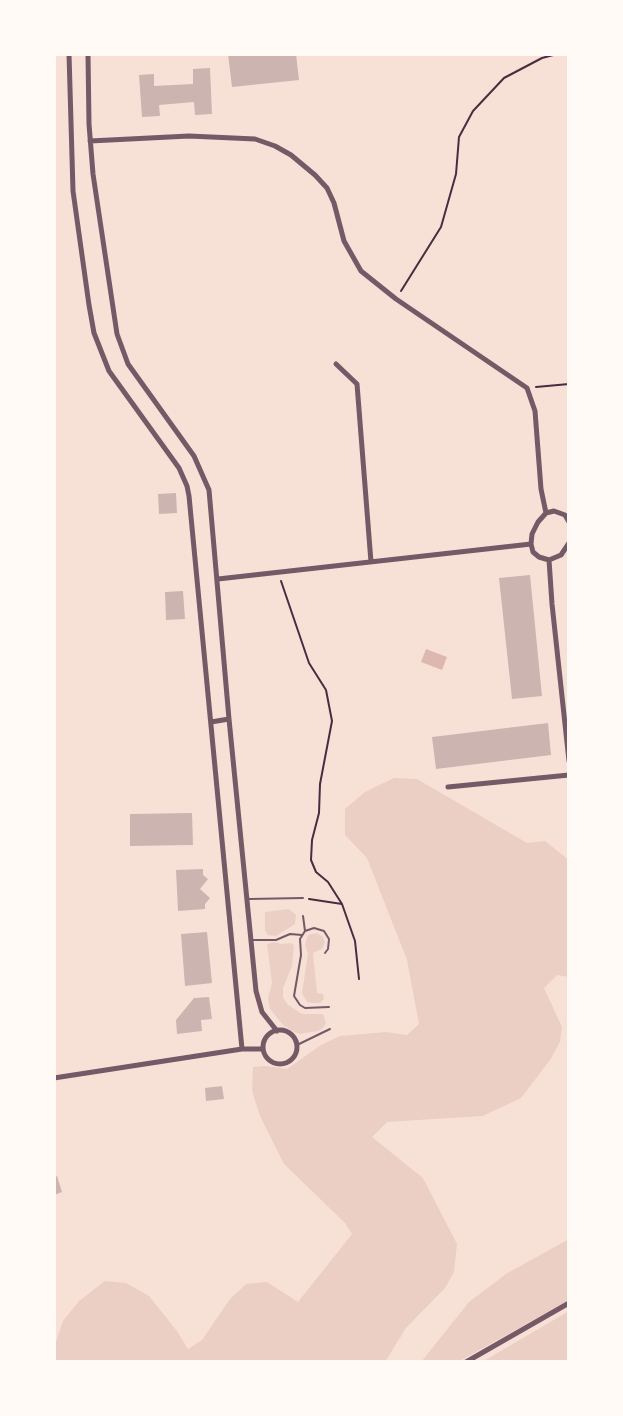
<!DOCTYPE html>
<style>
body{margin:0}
#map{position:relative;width:623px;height:1416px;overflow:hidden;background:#f7e1d7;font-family:"DM Sans",sans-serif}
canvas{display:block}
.frame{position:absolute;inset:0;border:56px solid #fffaf5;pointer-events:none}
</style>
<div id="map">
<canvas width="623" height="1416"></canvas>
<div class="frame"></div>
</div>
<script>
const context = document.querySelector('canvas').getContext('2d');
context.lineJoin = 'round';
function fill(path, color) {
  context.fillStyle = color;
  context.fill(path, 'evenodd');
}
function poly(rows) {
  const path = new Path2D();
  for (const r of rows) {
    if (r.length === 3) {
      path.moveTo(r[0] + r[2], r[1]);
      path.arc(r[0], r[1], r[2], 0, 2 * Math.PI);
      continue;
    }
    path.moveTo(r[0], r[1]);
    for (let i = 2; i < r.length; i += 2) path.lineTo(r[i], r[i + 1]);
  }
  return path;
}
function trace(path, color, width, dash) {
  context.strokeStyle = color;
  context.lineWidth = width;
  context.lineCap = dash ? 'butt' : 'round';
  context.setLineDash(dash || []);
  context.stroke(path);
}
fill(poly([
 [394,778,417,779,527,843,545,841,569,860,569,977,557,975,544,988,562,1027,560,1042,550,1060,521,1098,483,1116,387,1122,372,1137,423,1178,457,1244,454,1272,445,1288,406,1328,385,1362,54,1362,54,1347,63,1321,79,1301,105,1281,126,1283,149,1296,177,1331,188,1349,202,1340,230,1299,246,1284,267,1282,298,1302,352,1234,345,1223,284,1164,260,1116,252,1091,253,1067,266,1066,287,1069,321,1045,340,1036,386,1032,407,1035,419,1024,407,960,367,858,345,835,345,809,365,792],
 [289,909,296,915,295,924,276,936,268,935,265,931,265,912],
 [317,933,323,937,325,943,322,949,313,953,317,993,323,994,324,999,320,1003,311,1003,307,1002,302,993,308,954,305,944,308,935],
 [274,942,281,944,290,943,294,945,292,966,283,988,283,997,287,1004,302,1014,323,1014,326,1023,323,1028,318,1031,300,1034,294,1032,283,1025,270,1009,268,998,272,983,267,944],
 [569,1239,569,1300,458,1362,421,1362,469,1302,506,1274],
 [569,1311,569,1362,482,1362]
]), '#ebcfc5');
fill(poly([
 [426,649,447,657,442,670,421,662]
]), '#dcb8b0');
fill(poly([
 [228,54,296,54,299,80,232,87],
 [210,68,212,114,195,115,194,102,159,105,160,116,142,117,139,75,154,74,154,86,193,84,193,69],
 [176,493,177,513,159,514,158,494],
 [530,575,542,696,512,699,499,578],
 [183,591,185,619,166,620,165,592],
 [548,723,551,755,436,769,432,737],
 [192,813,193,845,130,846,130,814],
 [203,869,203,875,208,879,200,889,210,898,205,904,205,909,178,911,176,870],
 [207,932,212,983,185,986,181,934],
 [209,997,212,1019,201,1020,202,1031,177,1034,176,1020,194,998],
 [222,1086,224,1099,206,1101,205,1088],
 [57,1176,62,1192,54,1195,54,1177]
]), '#ccb4b1');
trace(poly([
 [401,291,441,227,456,174,459,137,473,111,504,78,542,58,557,54],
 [536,387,569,384],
 [281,581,309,663,326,690,332,721,320,784,319,813,312,840,311,860,316,872,328,882,342,904,355,941,359,979],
 [309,899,342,904]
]), '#4a2c40', 2);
trace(poly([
 [249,899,303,898],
 [303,916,305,931],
 [252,940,276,940,290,934,302,935],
 [325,953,328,949,329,939,324,931,314,928,305,931,300,939,301,955,294,996,300,1005,305,1008,329,1007],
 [297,1045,330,1029]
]), '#755966', 2);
trace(poly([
 [88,54,89,124,93,174,117,334,128,364,194,456,209,490,229,719,256,991,262,1012,277,1031],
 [90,141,189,136,255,139,275,146,291,155,315,175,327,188,334,203,344,241,361,271,396,299,527,388,535,411,541,489,546,513],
 [336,364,357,384,371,562],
 [569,522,565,515,554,511,546,513,538,522,532,534,531,544,533,552,539,557,549,560,561,555,569,543],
 [549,560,552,604,569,761],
 [218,579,531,544],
 [211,722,229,719],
 [448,787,569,775],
 [280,1047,17],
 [242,1049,263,1049],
 [54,1078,242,1049,189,496,187,486,179,468,109,371,94,333,89,305,73,191,69,54],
 [466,1362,569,1303]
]), '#755966', 5);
</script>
